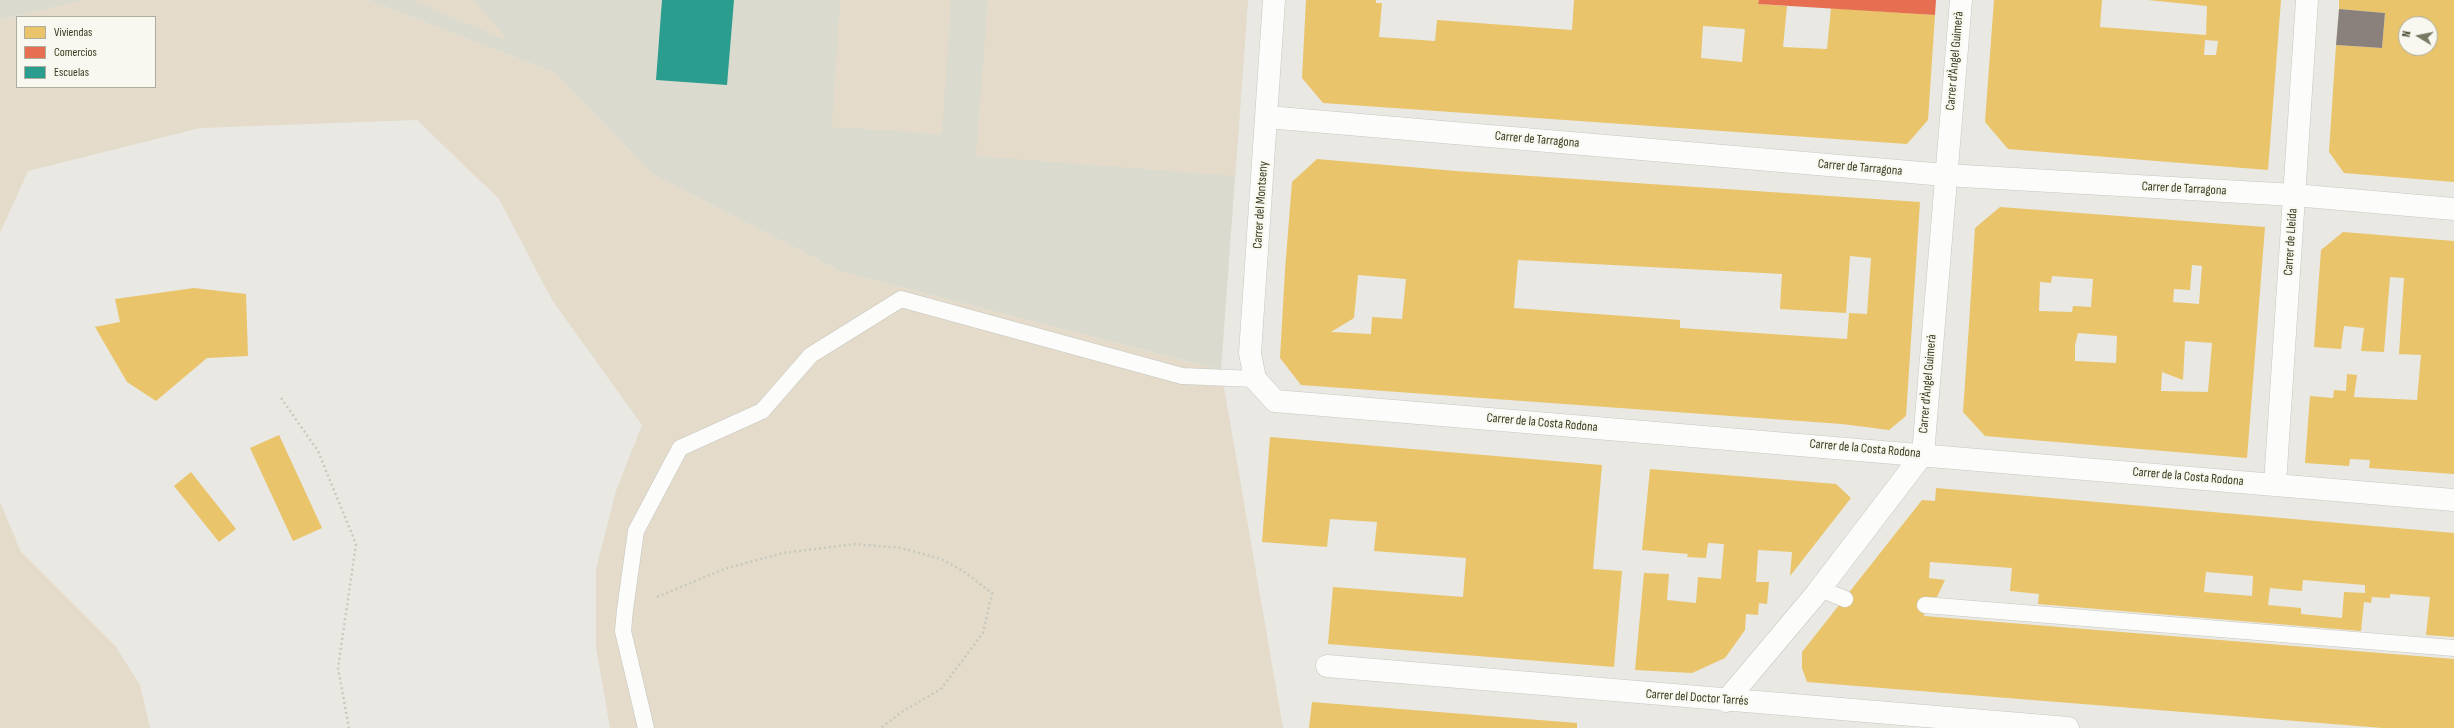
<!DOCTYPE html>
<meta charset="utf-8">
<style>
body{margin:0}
#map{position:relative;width:2454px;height:728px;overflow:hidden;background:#e9e8e2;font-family:"Sofia Sans Condensed",sans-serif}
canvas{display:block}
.legend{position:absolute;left:16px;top:16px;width:140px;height:72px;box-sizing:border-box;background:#f8f7f0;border:1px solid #acad9c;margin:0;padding:5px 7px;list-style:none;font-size:12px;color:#393d1f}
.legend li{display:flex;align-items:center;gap:8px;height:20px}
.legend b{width:20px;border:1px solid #acad9c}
.north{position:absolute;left:2398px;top:16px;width:40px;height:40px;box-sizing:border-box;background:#f8f7f0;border:1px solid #acad9c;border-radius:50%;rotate:280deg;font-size:11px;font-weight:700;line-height:16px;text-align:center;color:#393d1f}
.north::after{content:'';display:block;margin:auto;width:14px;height:18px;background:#777963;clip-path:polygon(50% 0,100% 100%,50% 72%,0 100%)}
</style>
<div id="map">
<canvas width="2454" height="728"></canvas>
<ul class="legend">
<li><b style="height:11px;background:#e9c46a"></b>Viviendas</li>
<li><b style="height:11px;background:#e76f51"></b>Comercios</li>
<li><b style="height:11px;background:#2a9d8f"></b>Escuelas</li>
</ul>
<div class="north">N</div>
</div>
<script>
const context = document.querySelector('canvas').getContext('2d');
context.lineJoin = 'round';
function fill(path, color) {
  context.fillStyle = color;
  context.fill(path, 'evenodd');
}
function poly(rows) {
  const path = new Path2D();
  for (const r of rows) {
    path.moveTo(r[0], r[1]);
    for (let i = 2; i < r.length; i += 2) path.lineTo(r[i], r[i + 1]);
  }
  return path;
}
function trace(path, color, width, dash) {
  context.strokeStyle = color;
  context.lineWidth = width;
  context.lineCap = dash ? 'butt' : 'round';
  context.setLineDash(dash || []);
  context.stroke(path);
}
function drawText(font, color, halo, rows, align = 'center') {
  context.font = font + ' "Sofia Sans Condensed",sans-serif';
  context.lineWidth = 4;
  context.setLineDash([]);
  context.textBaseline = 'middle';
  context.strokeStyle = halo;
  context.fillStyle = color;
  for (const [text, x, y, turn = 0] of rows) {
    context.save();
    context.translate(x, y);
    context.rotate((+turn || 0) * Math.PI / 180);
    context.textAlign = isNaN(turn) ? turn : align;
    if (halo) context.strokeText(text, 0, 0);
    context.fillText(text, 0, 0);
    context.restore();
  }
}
fill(poly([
 [0,0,85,0,0,20],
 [368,0,1248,0,1221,370,842,272,652,174,555,73]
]), '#dbdacf');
fill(poly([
 [85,0,368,0,555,73,652,174,842,272,1221,370,1283,728,610,728,596,647,596,569,616,491,642,425,552,300,499,199,417,120,200,128,28,171,0,233,0,20],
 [17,17,155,17,155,87,17,87],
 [412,0,474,0,508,41],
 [840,0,951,0,942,134,832,127],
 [988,0,1248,0,1235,176,976,156],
 [0,502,21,552,116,647,140,685,150,728,0,728]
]), '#e4dbca');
fill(poly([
 [1306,0,1376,0,1376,3,1382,3,1379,37,1435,41,1437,20,1572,30,1574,0,1759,0,1758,4,1787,6,1783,47,1827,49,1831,8,1935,15,1928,120,1907,144,1323,103,1302,78],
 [1703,26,1745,29,1742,62,1701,58],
 [1994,0,2102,0,2100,27,2206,35,2207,6,2148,0,2281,0,2268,170,2008,149,1985,122],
 [2205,40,2218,41,2216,55,2204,55],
 [2339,0,2454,0,2454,182,2344,173,2329,152,2336,45,2382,48,2385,13,2339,9],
 [2406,24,2430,24,2430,48,2406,48],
 [1317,159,1456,171,1920,202,1906,416,1889,430,1842,424,1301,385,1280,358,1285,270,1292,182],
 [1850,256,1871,258,1867,314,1849,313,1847,339,1680,328,1680,320,1514,308,1518,260,1782,274,1780,309,1846,313],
 [1358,275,1406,279,1402,319,1372,317,1371,334,1331,332,1354,318],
 [2000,207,2265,227,2247,458,1985,436,1963,412,1969,325,1975,228],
 [2192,265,2202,266,2199,304,2173,302,2174,289,2190,290],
 [2052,276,2093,279,2091,307,2073,306,2072,312,2039,311,2040,282,2051,283],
 [2078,333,2117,336,2116,363,2075,361,2075,345],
 [2185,341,2212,343,2208,392,2161,391,2162,372,2183,380],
 [2343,232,2454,241,2454,474,2369,468,2370,460,2350,459,2349,466,2305,463,2310,396,2333,398,2334,390,2346,391,2347,374,2357,375,2354,397,2417,400,2421,355,2399,354,2404,278,2390,277,2384,352,2361,351,2364,328,2344,326,2341,349,2314,347,2321,250],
 [194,288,246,294,248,356,207,358,156,401,127,382,95,327,120,322,115,299],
 [279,435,322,528,293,541,250,448],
 [1270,437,1602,465,1593,569,1622,571,1614,667,1328,644,1333,587,1463,597,1466,558,1374,551,1377,522,1330,519,1327,547,1262,542],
 [1650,469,1836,484,1851,498,1790,576,1792,552,1758,550,1756,582,1769,582,1767,604,1759,603,1758,615,1746,614,1745,630,1725,658,1692,673,1635,670,1644,573,1669,574,1667,600,1696,603,1698,577,1721,579,1724,544,1708,543,1706,558,1687,557,1688,554,1642,550],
 [191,472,236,529,219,542,174,486],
 [1936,488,2454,533,2454,637,2426,635,2430,597,2390,594,2390,598,2372,597,2371,603,2364,602,2361,631,2038,604,2039,594,2010,591,2012,568,1930,562,1929,578,1945,580,1937,597,1926,597,1924,616,2454,659,2454,728,2383,728,1807,682,1802,668,1802,652,1922,500,1935,501],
 [2206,572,2253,576,2252,596,2204,592],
 [2303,580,2365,585,2365,593,2344,592,2342,618,2301,614,2301,608,2268,605,2270,588,2302,591],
 [1312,702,1577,723,1577,728,1309,728]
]), '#e9c46a');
fill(poly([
 [1759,0,1936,0,1935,15,1758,4]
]), '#e76f51');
fill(poly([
 [662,0,734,0,727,85,656,80]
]), '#2a9d8f');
fill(poly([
 [2339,9,2385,13,2382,48,2336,45]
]), '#8a817c');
const lane = poly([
 [1820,589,1845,599],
 [1925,605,2454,648],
 [646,728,623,631,625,610,636,531,680,448,762,411,811,355,901,299,1182,376,1255,379]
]);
const street = poly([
 [1274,0,1250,353,1255,379,1275,401,2454,500],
 [1267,117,1945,175,2294,195,2454,209],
 [2275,484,2307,0],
 [1327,666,2068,728],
 [1726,701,1816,594,1923,454,1961,0]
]);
trace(lane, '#c6c6c0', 17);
trace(street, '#c6c6c0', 23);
trace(poly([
 [281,398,318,451,356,544,338,668,349,728],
 [657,597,724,569,783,553,855,544,901,548,941,559,963,571,992,593,983,633,941,689,903,711,881,728]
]), '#c8c9bf', 2.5, [2, 3]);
trace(lane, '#fcfcfb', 16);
trace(street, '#fcfcfb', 22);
drawText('13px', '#393d1f', '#f8f7f0', [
 ["Carrer d'Àngel Guimerà",1955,61,-85],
 ["Carrer de Tarragona",1537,140,5],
 ["Carrer de Tarragona",1860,168,5],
 ["Carrer de Tarragona",2184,189,3],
 ["Carrer del Montseny",1261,205,-86],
 ["Carrer de Lleida",2291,242,-86],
 ["Carrer d'Àngel Guimerà",1928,384,-85],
 ["Carrer de la Costa Rodona",1542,423,5],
 ["Carrer de la Costa Rodona",1865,449,5],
 ["Carrer de la Costa Rodona",2188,477,5],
 ["Carrer del Doctor Tarrés",1697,698,4]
]);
</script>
